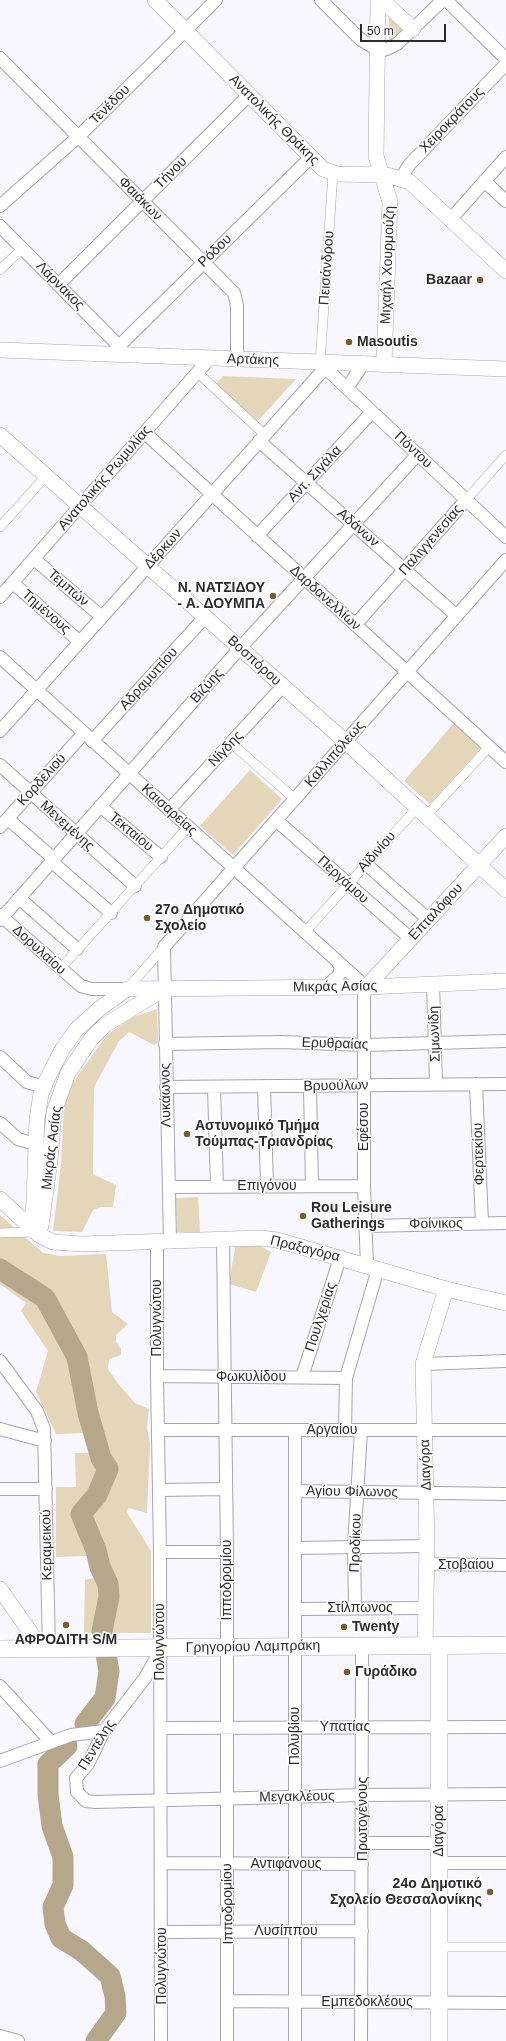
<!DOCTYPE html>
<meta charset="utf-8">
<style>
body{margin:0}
#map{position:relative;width:506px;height:2041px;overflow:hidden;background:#f8f7ff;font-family:Arial,sans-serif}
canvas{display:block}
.scale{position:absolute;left:360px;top:24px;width:86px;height:18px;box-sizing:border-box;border:2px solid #2c2b30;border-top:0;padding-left:5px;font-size:12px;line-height:14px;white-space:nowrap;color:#2c2b30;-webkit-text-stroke:3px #fff;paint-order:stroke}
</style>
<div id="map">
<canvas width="506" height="2041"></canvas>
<div class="scale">50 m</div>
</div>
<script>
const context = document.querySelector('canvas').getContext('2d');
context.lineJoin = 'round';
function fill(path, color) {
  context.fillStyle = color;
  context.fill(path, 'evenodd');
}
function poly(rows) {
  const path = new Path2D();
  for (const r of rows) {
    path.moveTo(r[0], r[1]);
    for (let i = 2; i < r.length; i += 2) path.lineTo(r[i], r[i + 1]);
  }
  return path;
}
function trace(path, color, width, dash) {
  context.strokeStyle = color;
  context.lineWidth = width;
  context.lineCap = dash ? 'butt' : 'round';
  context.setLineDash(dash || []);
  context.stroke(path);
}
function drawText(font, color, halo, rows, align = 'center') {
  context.font = font + ' Arial,sans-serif';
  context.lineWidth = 3;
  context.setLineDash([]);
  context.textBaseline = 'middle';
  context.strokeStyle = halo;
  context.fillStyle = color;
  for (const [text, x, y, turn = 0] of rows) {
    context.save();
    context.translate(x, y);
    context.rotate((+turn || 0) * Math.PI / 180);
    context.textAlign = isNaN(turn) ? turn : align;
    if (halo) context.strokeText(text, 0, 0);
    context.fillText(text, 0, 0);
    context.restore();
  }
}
fill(poly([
 [389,16,406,27,389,42],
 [223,376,296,379,257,422,216,384],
 [454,723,482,747,430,804,404,781],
 [250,770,282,799,233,855,200,826],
 [157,1009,158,1042,154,1045,129,1032,119,1041,94,1087,93,1174,116,1185,113,1207,101,1207,93,1210,82,1232,53,1231,61,1164,64,1107,71,1085,107,1035,133,1017],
 [198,1197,200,1232,177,1232,176,1198],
 [0,1215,43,1253,61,1256,106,1254,112,1312,128,1324,116,1335,116,1342,121,1349,121,1355,109,1359,108,1369,119,1385,135,1403,149,1409,147,1428,150,1443,147,1513,129,1508,126,1511,151,1551,151,1633,84,1633,85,1580,93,1578,92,1557,87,1555,87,1556,56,1557,56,1487,76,1487,75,1453,89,1453,89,1433,56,1434,36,1392,48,1351,21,1311,26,1303,0,1284],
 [236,1242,257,1244,271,1252,256,1292,229,1284]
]), '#e3d6b9');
trace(poly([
 [0,1269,45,1298,77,1357,88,1413,101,1458,108,1469,97,1495,81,1514,96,1550,100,1567,108,1584,109,1597,102,1631,109,1671,105,1698,85,1724],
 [67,1746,48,1764,48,1794,52,1826,63,1857,63,1885,53,1907,55,1924,61,1938,82,1951,110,1976,115,1996,116,2013,96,2041]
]), '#b5a789', 21);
const pedestrian = poly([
 [0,270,22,249],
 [320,363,333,173],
 [198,373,265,435],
 [466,500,506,455],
 [0,527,46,476],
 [231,743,295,799],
 [426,816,489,747],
 [305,932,417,808],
 [60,969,188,827],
 [127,989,164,947],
 [0,1233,36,1232],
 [439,1947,506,1947]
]);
const minor = poly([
 [321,0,360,39,379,51,387,49,397,44,443,0],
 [446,0,506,59],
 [0,58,234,293,237,305,237,360],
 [401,179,409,165,506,64],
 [484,181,506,201],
 [0,206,79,136,216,0],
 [450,220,506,157],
 [0,226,119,346],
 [58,285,249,95],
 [119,346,311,157],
 [320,363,506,537],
 [347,388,363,364],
 [145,433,506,762],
 [259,441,457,616],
 [257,536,372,412],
 [34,559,102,617],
 [13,583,80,642],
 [0,597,210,358],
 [355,625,466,500],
 [0,657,366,987,364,997,364,1186,367,1266],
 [0,731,325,368],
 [92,741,205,617],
 [0,765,135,886],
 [100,806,161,857],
 [169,810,282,687],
 [8,819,54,859],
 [276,820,411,939],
 [0,827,84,733],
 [52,862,111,913],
 [366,864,429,920],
 [19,898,77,949],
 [0,915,81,986,92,989,127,989],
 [0,920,240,648,418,454],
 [433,984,436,1084],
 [326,987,339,975,341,968,338,962],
 [165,1044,281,1042,364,1045,506,1041],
 [0,1057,27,1082,44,1087],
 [476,1084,482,1223],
 [264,1086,267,1186],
 [166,1087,506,1084],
 [214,1087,217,1186],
 [310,1087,312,1186],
 [0,1123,18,1139,35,1144],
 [169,1187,364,1186],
 [367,1226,506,1223],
 [223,1240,227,1552,227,2041],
 [157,1242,157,1376,160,1552,161,2041],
 [170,1242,164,947,506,560],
 [0,1361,37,1411,44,1429,49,1649],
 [423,1364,506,1361],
 [157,1376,346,1378],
 [302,1377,340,1258],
 [0,1429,45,1441],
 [158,1430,506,1430],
 [345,1430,346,1378,378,1269],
 [295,1431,295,2041],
 [0,1489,46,1489],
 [159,1490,226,1489],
 [295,1491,506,1494],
 [295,1548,427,1546],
 [160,1552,227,1552],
 [426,1564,506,1565],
 [355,1608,354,1547,361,1430],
 [295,1609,426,1608],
 [159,1653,145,1678,104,1731,88,1764,76,1778,77,1792,86,1801,96,1802,363,1795,506,1794],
 [0,1686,51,1742],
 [161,1728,506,1727],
 [0,1761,71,1735,104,1731],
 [362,1843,439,1843],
 [161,1863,362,1864],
 [439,1863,506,1863],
 [162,1932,362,1931],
 [228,2001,506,2003],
 [0,2036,18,2041],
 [361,2041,362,1646]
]);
const tertiary = poly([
 [155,0,323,169,337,174,387,175,410,182,506,271],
 [378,0,376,156,390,202,384,364],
 [382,0,413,29],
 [0,350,506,369],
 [0,435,346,742,506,890],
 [366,987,506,836],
 [0,1199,39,1235,53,1242,82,1244,260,1238,277,1240,446,1289,506,1303],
 [41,1226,50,1160,54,1112,68,1073,91,1039,105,1025,164,989],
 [31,1227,34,1202,37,1119,41,1094,47,1079,62,1050,76,1030,99,1009,127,989,366,987,506,981],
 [0,1589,42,1649],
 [425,1645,427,1546,423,1364,446,1289]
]);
const secondary = poly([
 [439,1645,439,2041],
 [0,1649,506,1645]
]);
trace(pedestrian, '#a7a4b1', 10);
trace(minor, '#a7a4b1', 14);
trace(tertiary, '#a7a4b1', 16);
trace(secondary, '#a7a4b1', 18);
trace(pedestrian, '#fff', 9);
trace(minor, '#fff', 12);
trace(tertiary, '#fff', 15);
trace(secondary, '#fff', 17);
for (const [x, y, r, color] of [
 [480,280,4,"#745f2e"],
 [349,342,4,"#745f2e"],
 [273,596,4,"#745f2e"],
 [147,918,4,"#745f2e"],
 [187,1134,4,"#745f2e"],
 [303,1216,4,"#745f2e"],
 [66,1625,4,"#745f2e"],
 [344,1627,4,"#745f2e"],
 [347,1672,4,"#745f2e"],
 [490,1892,4,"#745f2e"]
]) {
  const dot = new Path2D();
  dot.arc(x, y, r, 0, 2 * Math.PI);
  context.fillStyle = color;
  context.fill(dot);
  trace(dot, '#fff', 1.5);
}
drawText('14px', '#2c2b30', '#fff', [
 ["Τενέδου",110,105,-45],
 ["Ανατολικής Θράκης",274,120,45],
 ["Χειροκράτους",452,120,-46],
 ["Τήνου",171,173,-45],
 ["Φαιάκων",140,199,45],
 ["Ρόδου",215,251,-44],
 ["Μιχαήλ Χουρμούζη",388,265,-88],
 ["Πεισάνδρου",327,268,-86],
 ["Λάρνακος",60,286,45],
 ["Αρτάκης",253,360,2],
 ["Πόντου",413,450,43],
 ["Αντ. Σιγάλα",315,474,-47],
 ["Ανατολικής Ρωμυλίας",105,478,-49],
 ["Αδάνων",358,528,41],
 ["Παλιγγενεσίας",431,540,-49],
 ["Δέρκων",163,549,-48],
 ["Τεμπών",68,588,41],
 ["Δαρδανελλίων",325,598,42],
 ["Τημένους",46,612,41],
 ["Βοσπόρου",254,661,42],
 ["Αδραμυττίου",149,679,-48],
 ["Βιζύης",207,686,-48],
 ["Νίγδης",226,749,-47],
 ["Καλλιπόλεως",335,754,-49],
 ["Κορδελιού",42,780,-48],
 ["Καισαρείας",169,810,42],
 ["Μενεμένης",67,826,42],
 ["Τεκταίου",131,832,40],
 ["Αϊδινίου",377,852,-48],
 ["Περγάμου",343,880,42],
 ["Επταλόφου",436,912,-47],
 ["Δορυλαίου",39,950,42],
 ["Μικράς Ασίας",335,987,-1],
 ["Σιμωνίδη",435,1034,-92],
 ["Ερυθραίας",335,1044,2],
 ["Βρυούλων",336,1086,-1],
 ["Λυκάωνος",166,1095,-91],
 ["Εφέσου",364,1127,-90],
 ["Μικράς Ασίας",52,1148,-83],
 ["Φερτεκίου",479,1154,-92],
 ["Επιγόνου",267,1186],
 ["Φοίνικος",436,1224,-1],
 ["Πραξαγόρα",305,1249,14],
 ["Πουλχερίας",321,1317,-72],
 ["Πολυγνώτου",157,1318,-90],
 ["Φωκυλίδου",251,1377],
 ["Αργαίου",332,1430],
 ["Διαγόρα",426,1465,-92],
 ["Αγίου Φίλωνος",352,1492,1],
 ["Προδίκου",356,1543,-88],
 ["Κεραμεικού",47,1545,-91],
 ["Στοβαίου",466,1565],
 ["Ιπποδρομίου",227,1580,-90],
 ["Στίλπωνος",360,1608],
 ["Πολυγνώτου",160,1642,-90],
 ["Γρηγορίου Λαμπράκη",253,1647,-1],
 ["Υπατίας",345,1727],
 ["Πολυβίου",295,1736,-90],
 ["Πεντέλης",97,1745,-58],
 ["Μεγακλέους",297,1797,-1],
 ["Πρωτογένους",363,1819,-90],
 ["Διαγόρα",439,1831,-90],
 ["Αντιφάνους",286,1864],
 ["Ιπποδρομίου",228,1904,-91],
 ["Λυσίππου",286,1931],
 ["Πολυγνώτου",162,1966,-90],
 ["Εμπεδοκλέους",367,2002]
]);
drawText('bold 14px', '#2c2b30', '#fff', [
 ["Bazaar",472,280,"right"],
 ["Masoutis",357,342],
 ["Ν. ΝΑΤΣΙΔΟΥ",265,588,"right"],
 ["- Α. ΔΟΥΜΠΑ",265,604,"right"],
 ["27ο Δημοτικό",155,910],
 ["Σχολείο",155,926],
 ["Αστυνομικό Τμήμα",195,1126],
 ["Τούμπας-Τριανδρίας",195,1142],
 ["Rou Leisure",311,1208],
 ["Gatherings",311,1224],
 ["Twenty",352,1627],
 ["ΑΦΡΟΔΙΤΗ S/M",66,1640,"center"],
 ["Γυράδικο",355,1672],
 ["24ο Δημοτικό",482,1884,"right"],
 ["Σχολείο Θεσσαλονίκης",482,1900,"right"]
], 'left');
</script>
